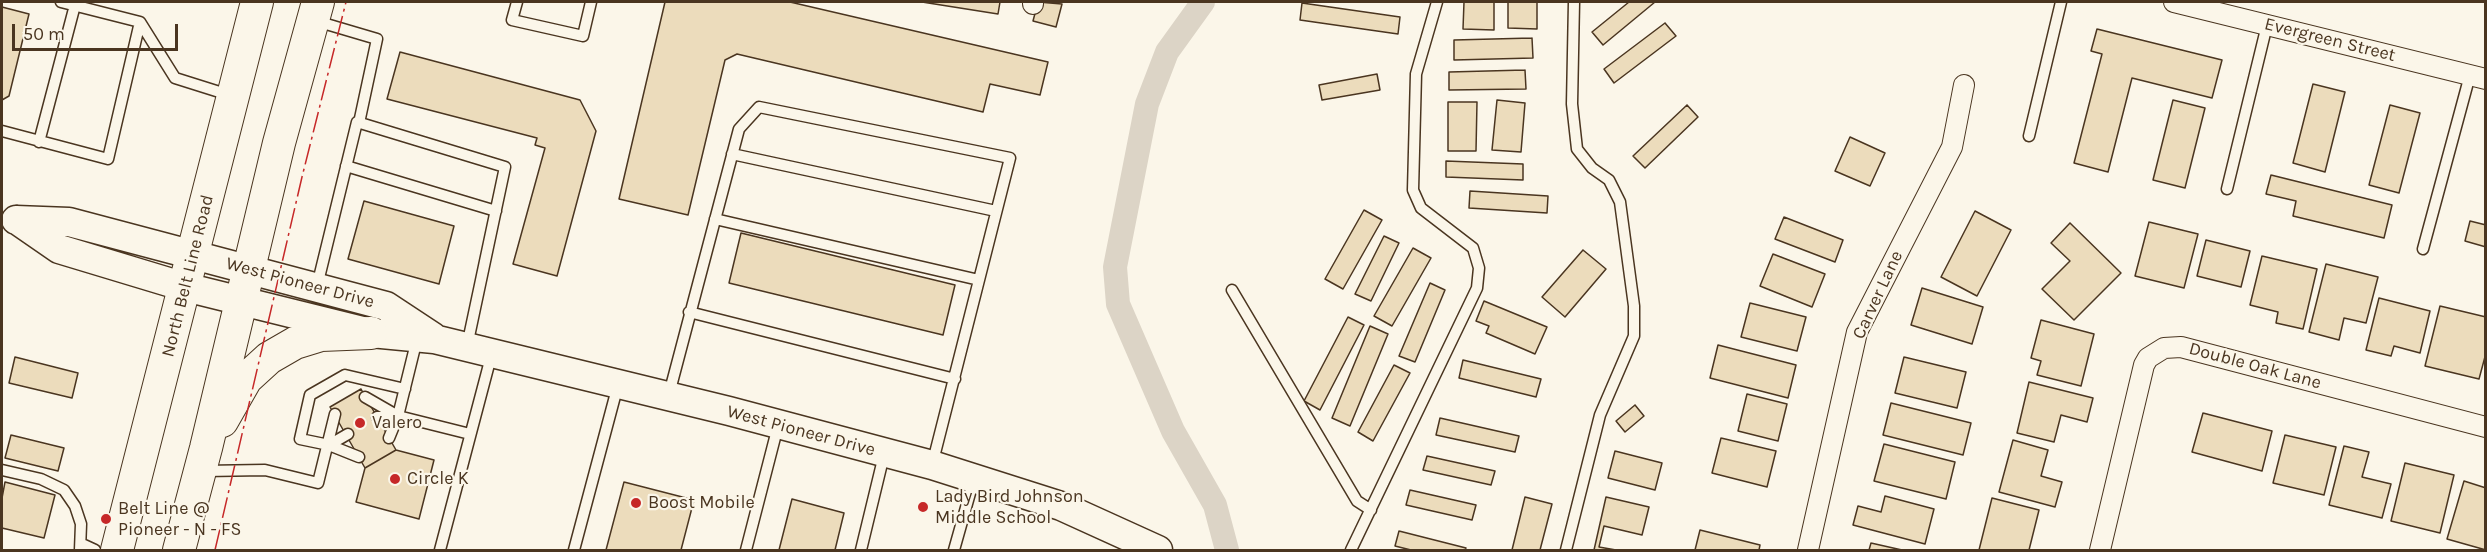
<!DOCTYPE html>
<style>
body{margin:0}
#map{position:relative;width:2487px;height:552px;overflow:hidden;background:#fbf6e9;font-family:Karla,sans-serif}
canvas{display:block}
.frame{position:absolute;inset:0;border:3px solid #4a3520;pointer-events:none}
.scale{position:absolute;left:12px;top:24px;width:166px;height:27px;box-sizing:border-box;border:3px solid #4a3520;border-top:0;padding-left:8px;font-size:18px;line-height:21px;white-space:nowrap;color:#4a3520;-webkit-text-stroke:4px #fbf6e9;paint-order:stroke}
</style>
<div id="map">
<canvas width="2487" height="552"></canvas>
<div class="frame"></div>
<div class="scale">50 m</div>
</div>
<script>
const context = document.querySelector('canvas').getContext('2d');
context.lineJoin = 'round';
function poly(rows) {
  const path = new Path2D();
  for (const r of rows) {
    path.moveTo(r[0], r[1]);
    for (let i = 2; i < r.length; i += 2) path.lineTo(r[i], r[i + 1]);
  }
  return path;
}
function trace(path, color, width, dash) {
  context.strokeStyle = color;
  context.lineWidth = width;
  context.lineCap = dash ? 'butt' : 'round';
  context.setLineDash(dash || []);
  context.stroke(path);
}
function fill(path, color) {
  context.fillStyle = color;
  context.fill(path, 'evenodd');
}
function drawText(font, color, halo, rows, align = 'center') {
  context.font = font + ' Karla,sans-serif';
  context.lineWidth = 4.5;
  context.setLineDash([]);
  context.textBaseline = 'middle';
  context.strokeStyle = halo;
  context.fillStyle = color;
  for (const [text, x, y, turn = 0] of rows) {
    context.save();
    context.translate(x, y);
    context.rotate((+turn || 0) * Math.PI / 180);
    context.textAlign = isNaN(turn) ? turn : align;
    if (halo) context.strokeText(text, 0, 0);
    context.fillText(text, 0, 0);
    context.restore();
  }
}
trace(poly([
 [1203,2,1167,52,1147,104,1115,267,1118,304,1173,431,1215,505,1227,550]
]), '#dcd4c6', 24);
const building = poly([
 [665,2,790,2,1048,62,1040,95,990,84,983,112,737,54,725,60,688,215,619,199,665,2],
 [922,2,1000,2,998,14,922,2],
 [1038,2,1062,4,1056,27,1033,21,1038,2],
 [1464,2,1494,2,1494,30,1463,29,1464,2],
 [1508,2,1537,2,1537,29,1508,28,1508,2],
 [1629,2,1655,2,1603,45,1592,32,1629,2],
 [1302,3,1400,17,1398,34,1300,20,1302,3],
 [2,7,29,14,9,96,2,100,2,7],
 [1665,23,1676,36,1614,83,1604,69,1665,23],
 [2097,29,2222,60,2212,98,2132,78,2108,172,2074,163,2102,54,2091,51,2097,29],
 [1532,38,1533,58,1454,60,1454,40,1532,38],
 [400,52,580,100,596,131,557,276,513,264,545,148,535,145,537,138,387,99,400,52],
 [1525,70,1526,89,1449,90,1449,72,1525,70],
 [1377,74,1380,90,1322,100,1319,85,1377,74],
 [2313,84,2345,92,2325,172,2293,163,2313,84],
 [1497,100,1525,103,1521,152,1492,150,1497,100],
 [2173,100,2205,108,2185,188,2153,180,2173,100],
 [1448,102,1477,102,1476,151,1448,151,1448,102],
 [1687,105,1698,117,1645,168,1633,156,1687,105],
 [2390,105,2420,113,2399,193,2369,185,2390,105],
 [1850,137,1885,153,1870,186,1835,171,1850,137],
 [1446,161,1523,164,1523,180,1446,177,1446,161],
 [2271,175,2392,205,2384,238,2293,216,2296,201,2266,194,2271,175],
 [1470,191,1548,196,1547,213,1469,208,1470,191],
 [364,201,454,226,439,284,348,259,364,201],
 [1364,210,1382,220,1343,289,1325,279,1364,210],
 [1975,211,2011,230,1977,296,1941,277,1975,211],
 [1784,217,1843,240,1835,262,1775,239,1784,217],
 [2470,221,2486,225,2486,247,2465,241,2470,221],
 [2149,222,2198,234,2184,288,2135,276,2149,222],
 [2070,223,2121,273,2074,320,2042,289,2070,261,2051,243,2070,223],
 [741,233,955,285,943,335,729,283,741,233],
 [1384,236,1399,243,1371,301,1355,294,1384,236],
 [2206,240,2250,251,2241,287,2197,276,2206,240],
 [1413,248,1431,258,1392,326,1374,316,1413,248],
 [1583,250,1606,269,1565,317,1542,297,1583,250],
 [1773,254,1825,274,1812,307,1760,286,1773,254],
 [2262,256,2317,269,2303,329,2276,323,2278,312,2250,305,2262,256],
 [2326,264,2378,277,2366,323,2344,318,2339,340,2309,332,2326,264],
 [1430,283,1445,290,1415,362,1399,356,1430,283],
 [1922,288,1983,307,1972,344,1911,325,1922,288],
 [2379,298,2430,311,2420,353,2394,346,2391,356,2366,350,2379,298],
 [1484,301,1547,327,1535,354,1486,333,1489,326,1476,321,1484,301],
 [1750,303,1806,317,1797,351,1741,337,1750,303],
 [2440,306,2486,317,2486,353,2479,379,2425,366,2440,306],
 [1348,317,1364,325,1320,410,1304,401,1348,317],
 [2041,320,2094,334,2081,386,2037,375,2041,361,2031,358,2041,320],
 [1370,326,1388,334,1350,426,1332,418,1370,326],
 [1718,345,1796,365,1788,398,1710,378,1718,345],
 [15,357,78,373,72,398,9,383,15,357],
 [1904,357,1966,372,1957,408,1895,393,1904,357],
 [1463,360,1541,379,1536,397,1459,378,1463,360],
 [1394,365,1410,373,1373,441,1358,432,1394,365],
 [2029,382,2093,398,2087,422,2061,415,2054,442,2017,433,2029,382],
 [361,389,396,450,365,468,330,407,361,389],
 [1747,394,1787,404,1778,441,1738,431,1747,394],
 [1891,403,1971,423,1963,455,1883,435,1891,403],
 [1635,405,1644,416,1625,432,1616,421,1635,405],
 [2203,413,2272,431,2262,471,2192,452,2203,413],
 [1440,418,1519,436,1515,452,1436,435,1440,418],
 [11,435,64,448,58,471,5,458,11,435],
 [2285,435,2336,447,2324,495,2273,483,2285,435],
 [1721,438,1776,451,1767,487,1712,473,1721,438],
 [2013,440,2048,450,2041,476,2062,482,2055,507,1999,492,2013,440],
 [1884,444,1955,462,1946,499,1874,481,1884,444],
 [2344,446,2369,452,2362,477,2391,484,2382,518,2329,505,2344,446],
 [396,450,434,460,419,519,356,502,365,468,396,450],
 [1615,451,1662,463,1655,490,1608,478,1615,451],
 [1427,456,1495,471,1491,485,1423,470,1427,456],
 [2405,463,2454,475,2440,533,2391,521,2405,463],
 [2464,481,2486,488,2486,550,2447,539,2464,481],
 [5,482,55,495,44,538,2,528,2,498,5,482],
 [624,482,694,500,681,550,606,550,624,482],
 [1410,490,1476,505,1472,520,1406,505,1410,490],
 [1885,496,1934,509,1925,544,1853,525,1858,506,1881,512,1885,496],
 [1525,497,1552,504,1540,550,1512,550,1525,497],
 [1606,497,1649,507,1642,535,1604,526,1599,547,1616,550,1594,550,1606,497],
 [1992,498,2039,510,2029,550,1979,550,1992,498],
 [792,499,844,513,835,550,779,550,792,499],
 [1700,530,1760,545,1759,550,1695,550,1700,530],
 [1399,531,1466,548,1465,550,1411,550,1395,546,1399,531],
 [1871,543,1902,550,1869,550,1871,543]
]);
fill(building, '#ecdcbc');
trace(building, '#4a3520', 1.5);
const lane = poly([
 [517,2,512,20,583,36,591,2],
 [316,21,377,39,359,123],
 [140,22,175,78,229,95],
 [2,131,108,159,140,22,61,2],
 [2029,136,2061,2],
 [39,142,75,5],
 [732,154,996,211],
 [346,166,496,211],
 [2227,189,2267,25],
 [715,219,979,280],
 [2423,249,2470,75],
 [317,286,357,122,505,167,467,346],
 [1232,290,1357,501,1371,510],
 [689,312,955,379],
 [669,394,739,129,759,107,1010,158,932,465],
 [365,397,398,416,417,339],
 [377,417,398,416,470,434],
 [389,438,398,416],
 [329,445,348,434],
 [359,457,329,445,300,439,310,395,345,375,405,389],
 [2,470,41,479,64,490,75,506,81,524,80,550],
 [204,471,265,470,318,483,335,414],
 [82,544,95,550],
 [440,550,492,353],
 [574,550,618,385],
 [746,550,778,426],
 [861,550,884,455],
 [954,550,974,479],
 [1351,550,1477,288,1479,268,1473,248,1421,208,1413,190,1416,74,1437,2],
 [1566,550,1600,415,1634,336,1634,306,1620,202,1609,180,1592,168,1577,149,1572,104,1574,2]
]);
const street = poly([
 [2174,2,2486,79],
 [1033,4,1033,2],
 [1808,550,1857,332,1952,147,1964,85],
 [2100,550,2144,365,2148,358,2164,348,2181,347,2486,427]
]);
const secondary = poly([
 [16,220,69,222,386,306,433,337],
 [17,220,59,249,185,287,371,333,434,339,729,411,932,465,1061,506,1158,550]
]);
const primary = poly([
 [222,421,246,379,269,358,295,343,321,335,371,333],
 [117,550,257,2],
 [179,550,206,448,279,143,318,2]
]);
trace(lane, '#4a3520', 13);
trace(street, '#4a3520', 22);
trace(secondary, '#4a3520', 31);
trace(primary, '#4a3520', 34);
trace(lane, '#fbf6e9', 10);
trace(street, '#fbf6e9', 20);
trace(secondary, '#fbf6e9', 28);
trace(primary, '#fbf6e9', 32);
trace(poly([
 [215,550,302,177,346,2]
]), '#c62828', 1.5, [21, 4.5, 3, 4.5]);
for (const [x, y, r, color] of [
 [360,423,6,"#c62828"],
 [395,479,6,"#c62828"],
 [636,503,6,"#c62828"],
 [923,507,6,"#c62828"],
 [106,519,6,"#c62828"]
]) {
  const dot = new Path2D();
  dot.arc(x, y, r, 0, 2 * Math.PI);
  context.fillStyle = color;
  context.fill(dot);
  trace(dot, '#fbf6e9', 2);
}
drawText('18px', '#4a3520', '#fbf6e9', [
 ["Evergreen Street",2330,40,14],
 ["North Belt Line Road",188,276,-76],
 ["West Pioneer Drive",300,283,15],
 ["Carver Lane",1878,295,-65],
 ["Double Oak Lane",2255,366,15],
 ["West Pioneer Drive",801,431,15]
]);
drawText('18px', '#4a3520', '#fbf6e9', [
 ["Valero",372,423],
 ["Circle K",407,479],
 ["Lady Bird Johnson",935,497],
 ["Middle School",935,518],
 ["Boost Mobile",648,503],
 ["Belt Line @",118,509],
 ["Pioneer - N - FS",118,530]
], 'left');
</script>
